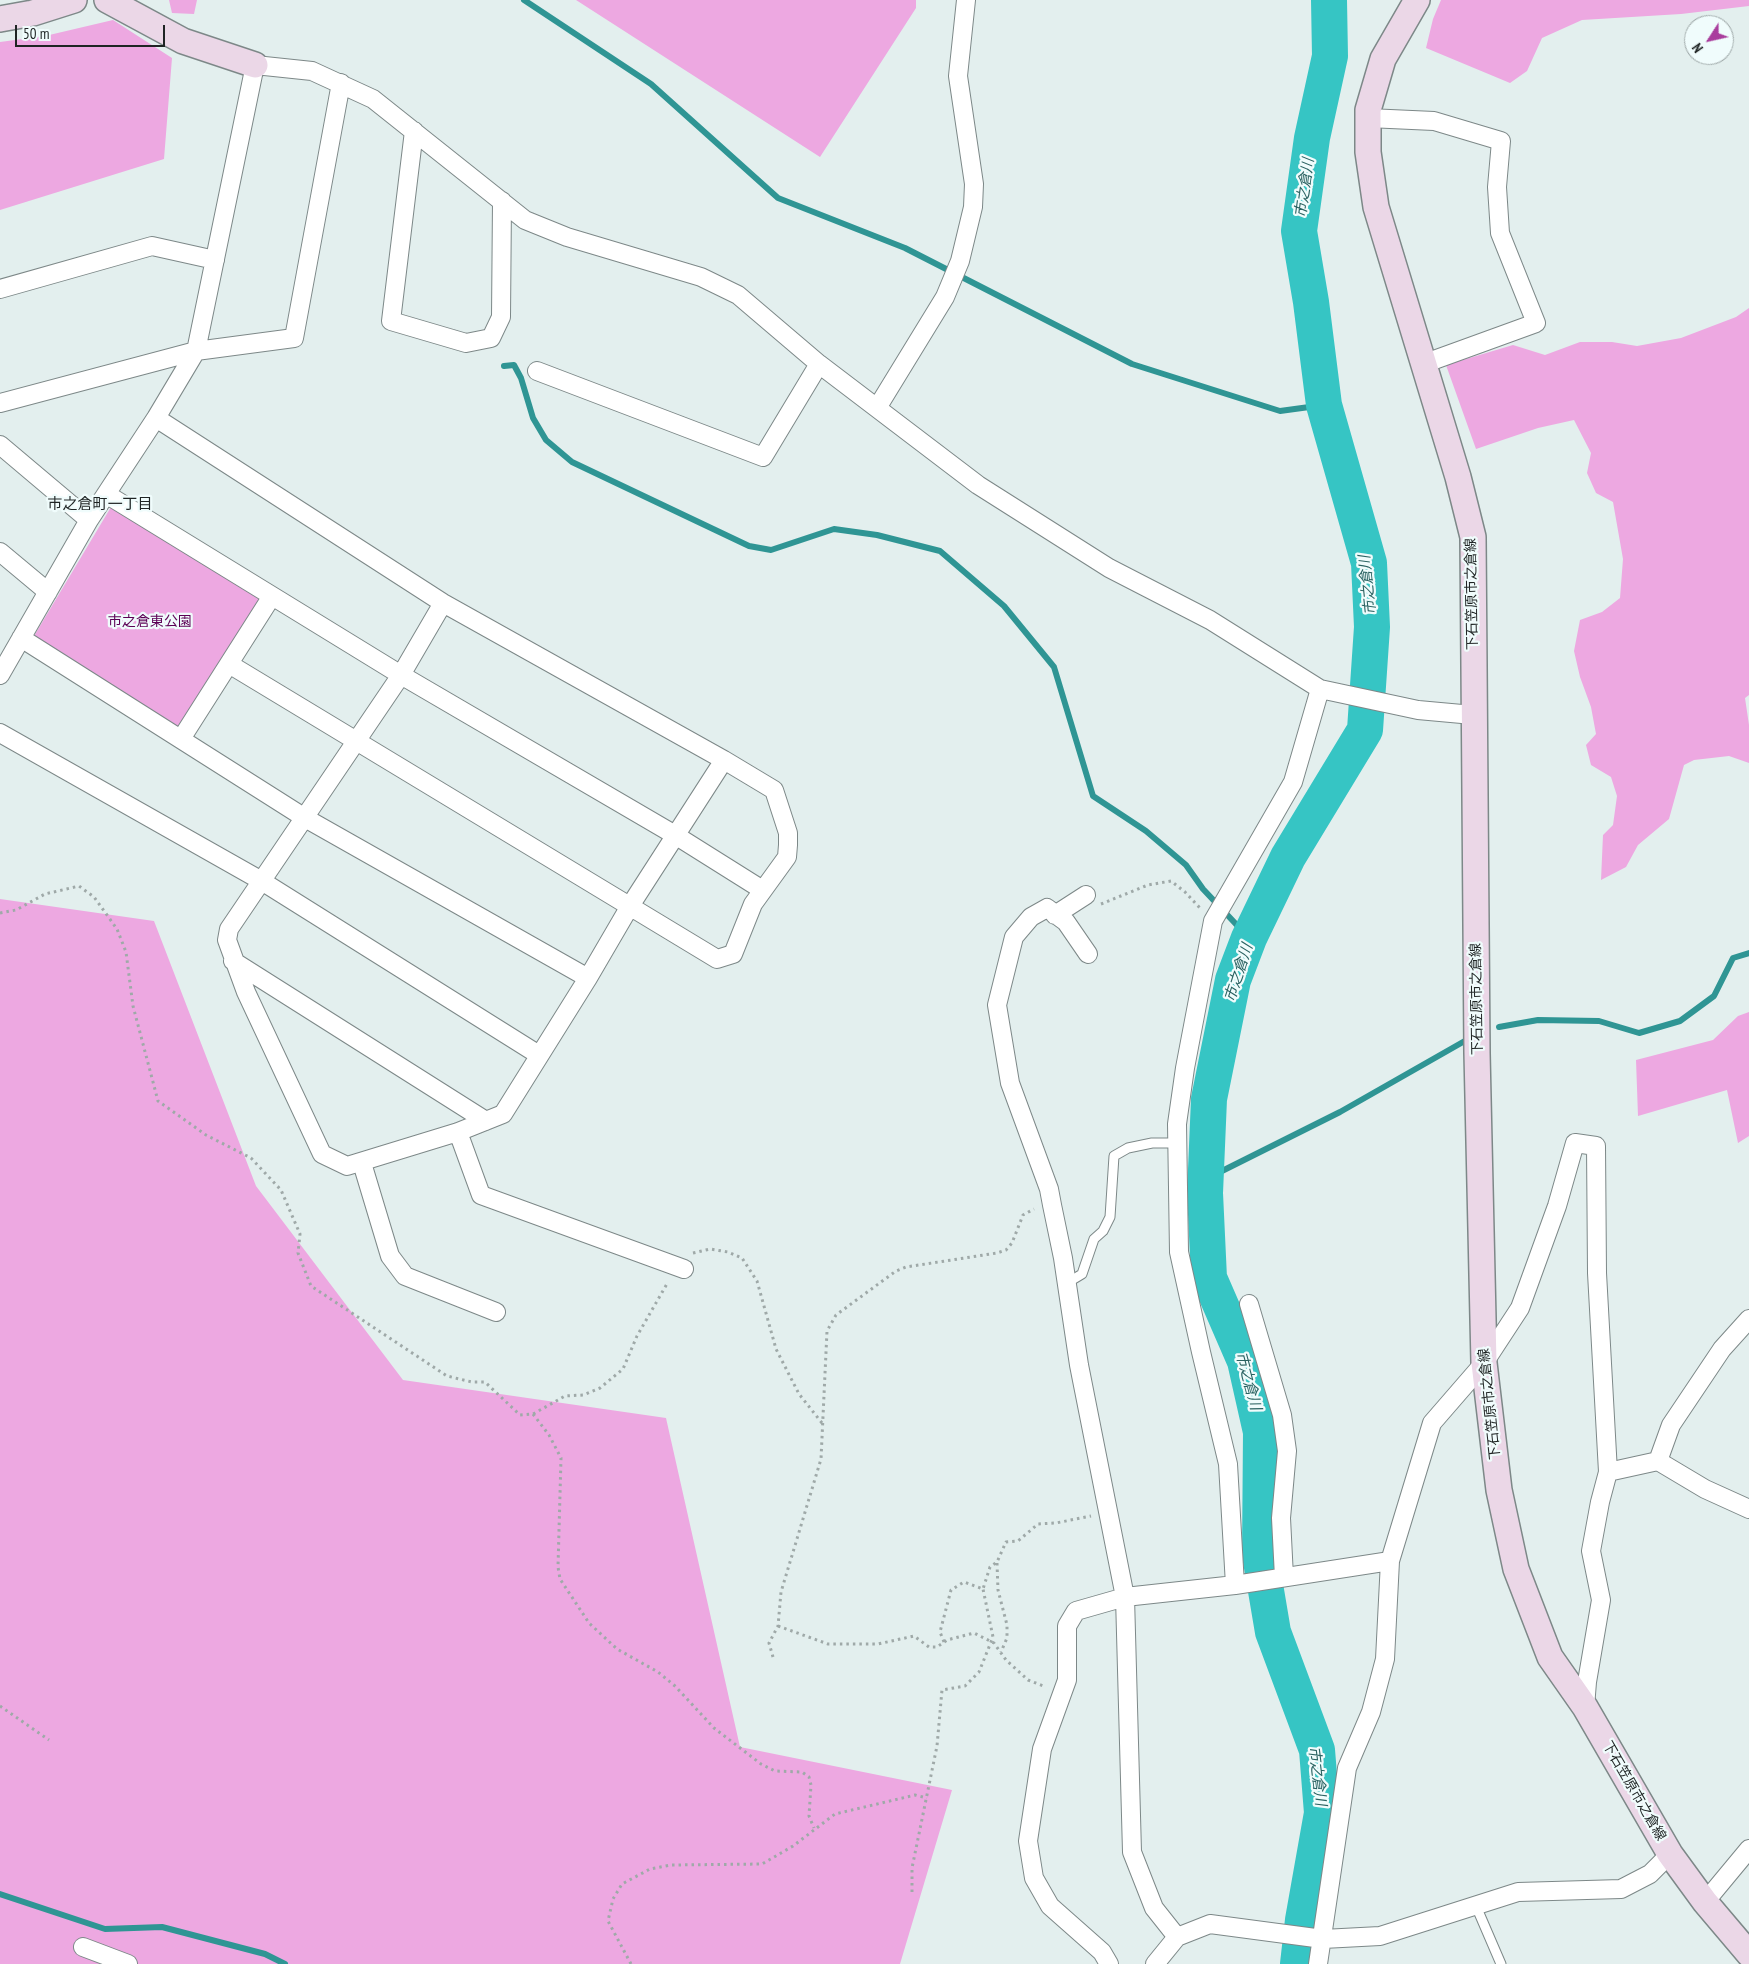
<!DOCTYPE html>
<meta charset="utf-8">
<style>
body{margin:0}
#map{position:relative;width:1749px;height:1964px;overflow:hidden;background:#e3efee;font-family:"PT Sans Narrow",sans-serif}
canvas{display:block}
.north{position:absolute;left:1684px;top:15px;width:50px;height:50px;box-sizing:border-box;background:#f0fcfc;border:1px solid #9ca6a6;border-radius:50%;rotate:235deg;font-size:14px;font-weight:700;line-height:20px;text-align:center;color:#1f2424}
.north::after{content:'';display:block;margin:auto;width:18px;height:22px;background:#a93d9d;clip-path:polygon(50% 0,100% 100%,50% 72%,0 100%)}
.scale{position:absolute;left:15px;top:25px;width:150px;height:22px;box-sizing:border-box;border:2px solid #1f2424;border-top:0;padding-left:6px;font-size:15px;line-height:18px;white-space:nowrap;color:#1f2424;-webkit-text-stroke:4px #f0fcfc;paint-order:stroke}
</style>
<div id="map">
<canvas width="1749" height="1964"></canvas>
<div class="north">N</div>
<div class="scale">50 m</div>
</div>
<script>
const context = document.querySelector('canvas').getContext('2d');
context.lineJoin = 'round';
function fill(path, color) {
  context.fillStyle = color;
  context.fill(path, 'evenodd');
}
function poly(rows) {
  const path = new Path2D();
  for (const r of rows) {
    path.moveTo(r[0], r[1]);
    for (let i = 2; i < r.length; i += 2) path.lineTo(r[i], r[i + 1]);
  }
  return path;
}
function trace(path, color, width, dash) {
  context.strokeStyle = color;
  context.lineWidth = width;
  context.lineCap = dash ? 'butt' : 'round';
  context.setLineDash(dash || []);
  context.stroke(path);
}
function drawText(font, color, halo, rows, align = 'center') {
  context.font = font + ' "PT Sans Narrow","Noto Sans JP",sans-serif';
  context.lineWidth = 4.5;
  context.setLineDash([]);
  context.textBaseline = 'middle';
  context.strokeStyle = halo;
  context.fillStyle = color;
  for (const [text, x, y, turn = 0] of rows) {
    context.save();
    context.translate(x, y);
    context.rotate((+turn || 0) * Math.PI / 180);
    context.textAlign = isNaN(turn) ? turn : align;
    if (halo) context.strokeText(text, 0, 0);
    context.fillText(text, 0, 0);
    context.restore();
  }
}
fill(poly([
 [169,0,197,0,194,14,172,13],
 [576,0,916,0,916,8,820,157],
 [1441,0,1749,0,1749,6,1681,14,1582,20,1542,38,1527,71,1510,83,1426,48,1433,19],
 [113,20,172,58,164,159,0,210,0,42,45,36],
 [1749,308,1749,695,1745,698,1749,725,1749,763,1729,756,1694,760,1684,765,1669,819,1638,845,1626,867,1601,880,1603,835,1613,825,1617,796,1611,777,1591,765,1586,745,1596,734,1591,707,1580,677,1574,651,1580,620,1602,612,1620,598,1623,559,1613,502,1596,493,1587,473,1591,453,1574,420,1538,428,1476,449,1446,365,1513,345,1545,355,1580,342,1612,342,1637,346,1681,338,1736,317],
 [111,507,264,594,176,737,31,641],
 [0,899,154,921,256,1186,403,1380,666,1418,740,1747,952,1790,900,1964,0,1964],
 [1749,1012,1749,1136,1738,1143,1727,1090,1638,1116,1636,1060,1713,1040,1738,1016]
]), '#eda8e1');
trace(poly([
 [524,0,651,84,778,198,905,248,1132,364,1280,411,1324,405],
 [504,366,514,365,521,378,533,418,546,440,572,462,749,546,771,550,834,529,877,535,940,551,1004,606,1054,667,1093,796,1146,831,1186,865,1203,889,1249,938],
 [1499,1027,1538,1020,1599,1021,1639,1033,1680,1021,1714,996,1733,958,1749,953],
 [1206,1179,1340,1112,1470,1038],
 [0,1894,105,1929,162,1927,265,1954,285,1964]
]), '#2f9594', 6);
trace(poly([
 [1298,1964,1303,1920,1322,1813,1317,1750,1273,1632,1260,1555,1261,1432,1245,1361,1209,1278,1205,1193,1209,1099,1233,980,1249,938,1288,857,1365,730,1372,627,1369,563,1324,405,1311,302,1299,231,1312,138,1330,56,1329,0]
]), '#36c5c4', 36);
const lane = poly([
 [1067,1283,1082,1274,1094,1239,1103,1231,1110,1217,1114,1156,1128,1148,1152,1143,1177,1143],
 [1476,1906,1501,1964]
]);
const street = poly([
 [1368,118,1434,121,1501,141,1497,187,1500,233,1536,323,1423,364],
 [414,131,391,321,466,343,491,338,501,317,502,201],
 [0,289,152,246,215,260],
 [537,371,763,457,819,364],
 [0,403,196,351,294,338,341,83],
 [877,408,945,297,960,261,973,207,974,184,958,76,966,0],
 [156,418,443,603,724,760,630,906,588,978,503,1114,458,1132,347,1166,322,1154,246,992,227,940,229,929,401,675,443,603],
 [0,445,89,520],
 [106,494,401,675,675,835,761,889],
 [0,552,48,592],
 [21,638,305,818,588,978],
 [229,664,717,959,733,954,753,904,787,857,788,845,788,833,774,790,724,760],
 [0,675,89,520,156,418,196,351,255,65,312,71,373,99,525,220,567,237,701,277,738,295,819,364,978,485,1109,568,1210,620,1320,689,1418,710,1473,715],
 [0,733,260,880,539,1055],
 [181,739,272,596],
 [1055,915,1086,895],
 [1088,954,1066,922,1047,908,1031,917,1014,937,997,1005,1010,1083,1049,1189,1052,1205,1063,1258,1079,1365,1125,1597,1132,1852,1154,1908,1177,1937],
 [233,961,486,1121],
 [458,1132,481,1195,684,1269],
 [362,1163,390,1256,405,1276,496,1312],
 [1249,1304,1282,1415,1287,1451,1281,1518,1284,1577],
 [1658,1461,1705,1489,1749,1509],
 [1608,1472,1658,1461,1671,1425,1722,1349,1749,1319],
 [1235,1585,1228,1464,1201,1352,1179,1252,1177,1124,1185,1068,1213,921,1293,782,1320,689],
 [1705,1902,1749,1849],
 [83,1947,128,1964],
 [1109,1964,1102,1952,1050,1906,1034,1878,1028,1841,1042,1749,1067,1680,1067,1626,1076,1611,1125,1597,1235,1585,1390,1561],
 [1155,1964,1177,1937,1210,1924,1323,1939,1380,1936,1518,1892,1621,1889,1650,1874,1670,1854],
 [1318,1964,1347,1768,1371,1712,1385,1659,1390,1561,1432,1423,1484,1363,1520,1308,1557,1206,1575,1143,1596,1146,1597,1273,1608,1472,1600,1502,1591,1551,1601,1600,1587,1682,1585,1707]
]);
const secondary = poly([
 [107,0,183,41,255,65],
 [1417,0,1383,59,1368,110,1368,152,1376,207,1458,477,1473,537,1477,1053,1484,1363,1499,1490,1516,1569,1550,1657,1585,1707,1670,1854,1705,1902,1749,1954],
 [0,19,33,13,74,0]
]);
trace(lane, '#7d8888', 11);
trace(street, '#7d8888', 20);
trace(secondary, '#7d8888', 28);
trace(poly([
 [1101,904,1148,885,1171,881,1185,892,1200,908],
 [0,913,16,910,45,894,79,886,94,897,117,929,126,952,133,1006,158,1101,206,1135,251,1158,281,1190,300,1234,298,1253,311,1286,447,1376,472,1382,485,1382,520,1415,533,1414,565,1396,583,1395,600,1388,623,1369,637,1336,668,1282],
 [693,1253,710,1249,728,1252,742,1258,757,1281,776,1349,799,1394,822,1423],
 [533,1414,549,1435,561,1458,558,1567,560,1579,589,1623,617,1649,658,1672,675,1686,714,1728,761,1764,775,1771,802,1772,809,1777,811,1785,809,1816,814,1828],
 [997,1563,998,1590,1007,1625,1007,1638,1001,1652],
 [778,1626,828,1644,878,1644,914,1636,929,1647,937,1647,947,1640,974,1633,994,1643,1006,1660,1028,1680,1046,1687],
 [944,1642,940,1632,951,1590,964,1582,983,1589,990,1567,997,1562,1006,1542,1018,1541,1038,1524,1056,1523,1091,1516],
 [773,1657,769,1643,778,1626,781,1592,821,1459,827,1331,836,1315,896,1271,906,1267,997,1253,1006,1250,1012,1243,1023,1215,1034,1209],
 [0,1706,49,1740],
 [912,1892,912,1868,937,1746,942,1690,965,1686,979,1672,993,1637,983,1589],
 [631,1964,608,1921,613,1899,622,1884,650,1869,671,1865,762,1864,793,1846,835,1814,915,1795,927,1798]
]), '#9fa9a8', 3, [2.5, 4]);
trace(lane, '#fff', 9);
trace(street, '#fff', 18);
trace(secondary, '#ebd7e7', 25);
drawText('14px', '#1f2424', '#f0fcfc', [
 ["下石笠原市之倉線",1472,594,-91],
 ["下石笠原市之倉線",1477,999,-91],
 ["下石笠原市之倉線",1490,1404,-96],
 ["下石笠原市之倉線",1634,1791,60]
]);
drawText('14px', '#5c0155', '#f0fcfc', [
 ["市之倉東公園",150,622]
]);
drawText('italic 15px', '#2a6261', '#f0fcfc', [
 ["市之倉川",1305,188,-82],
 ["市之倉川",1368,585,-96],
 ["市之倉川",1239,973,-72],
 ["市之倉川",1248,1381,75],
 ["市之倉川",1317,1776,83]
]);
drawText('15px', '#1f2424', '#f0fcfc', [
 ["市之倉町一丁目",100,505]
]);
</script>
